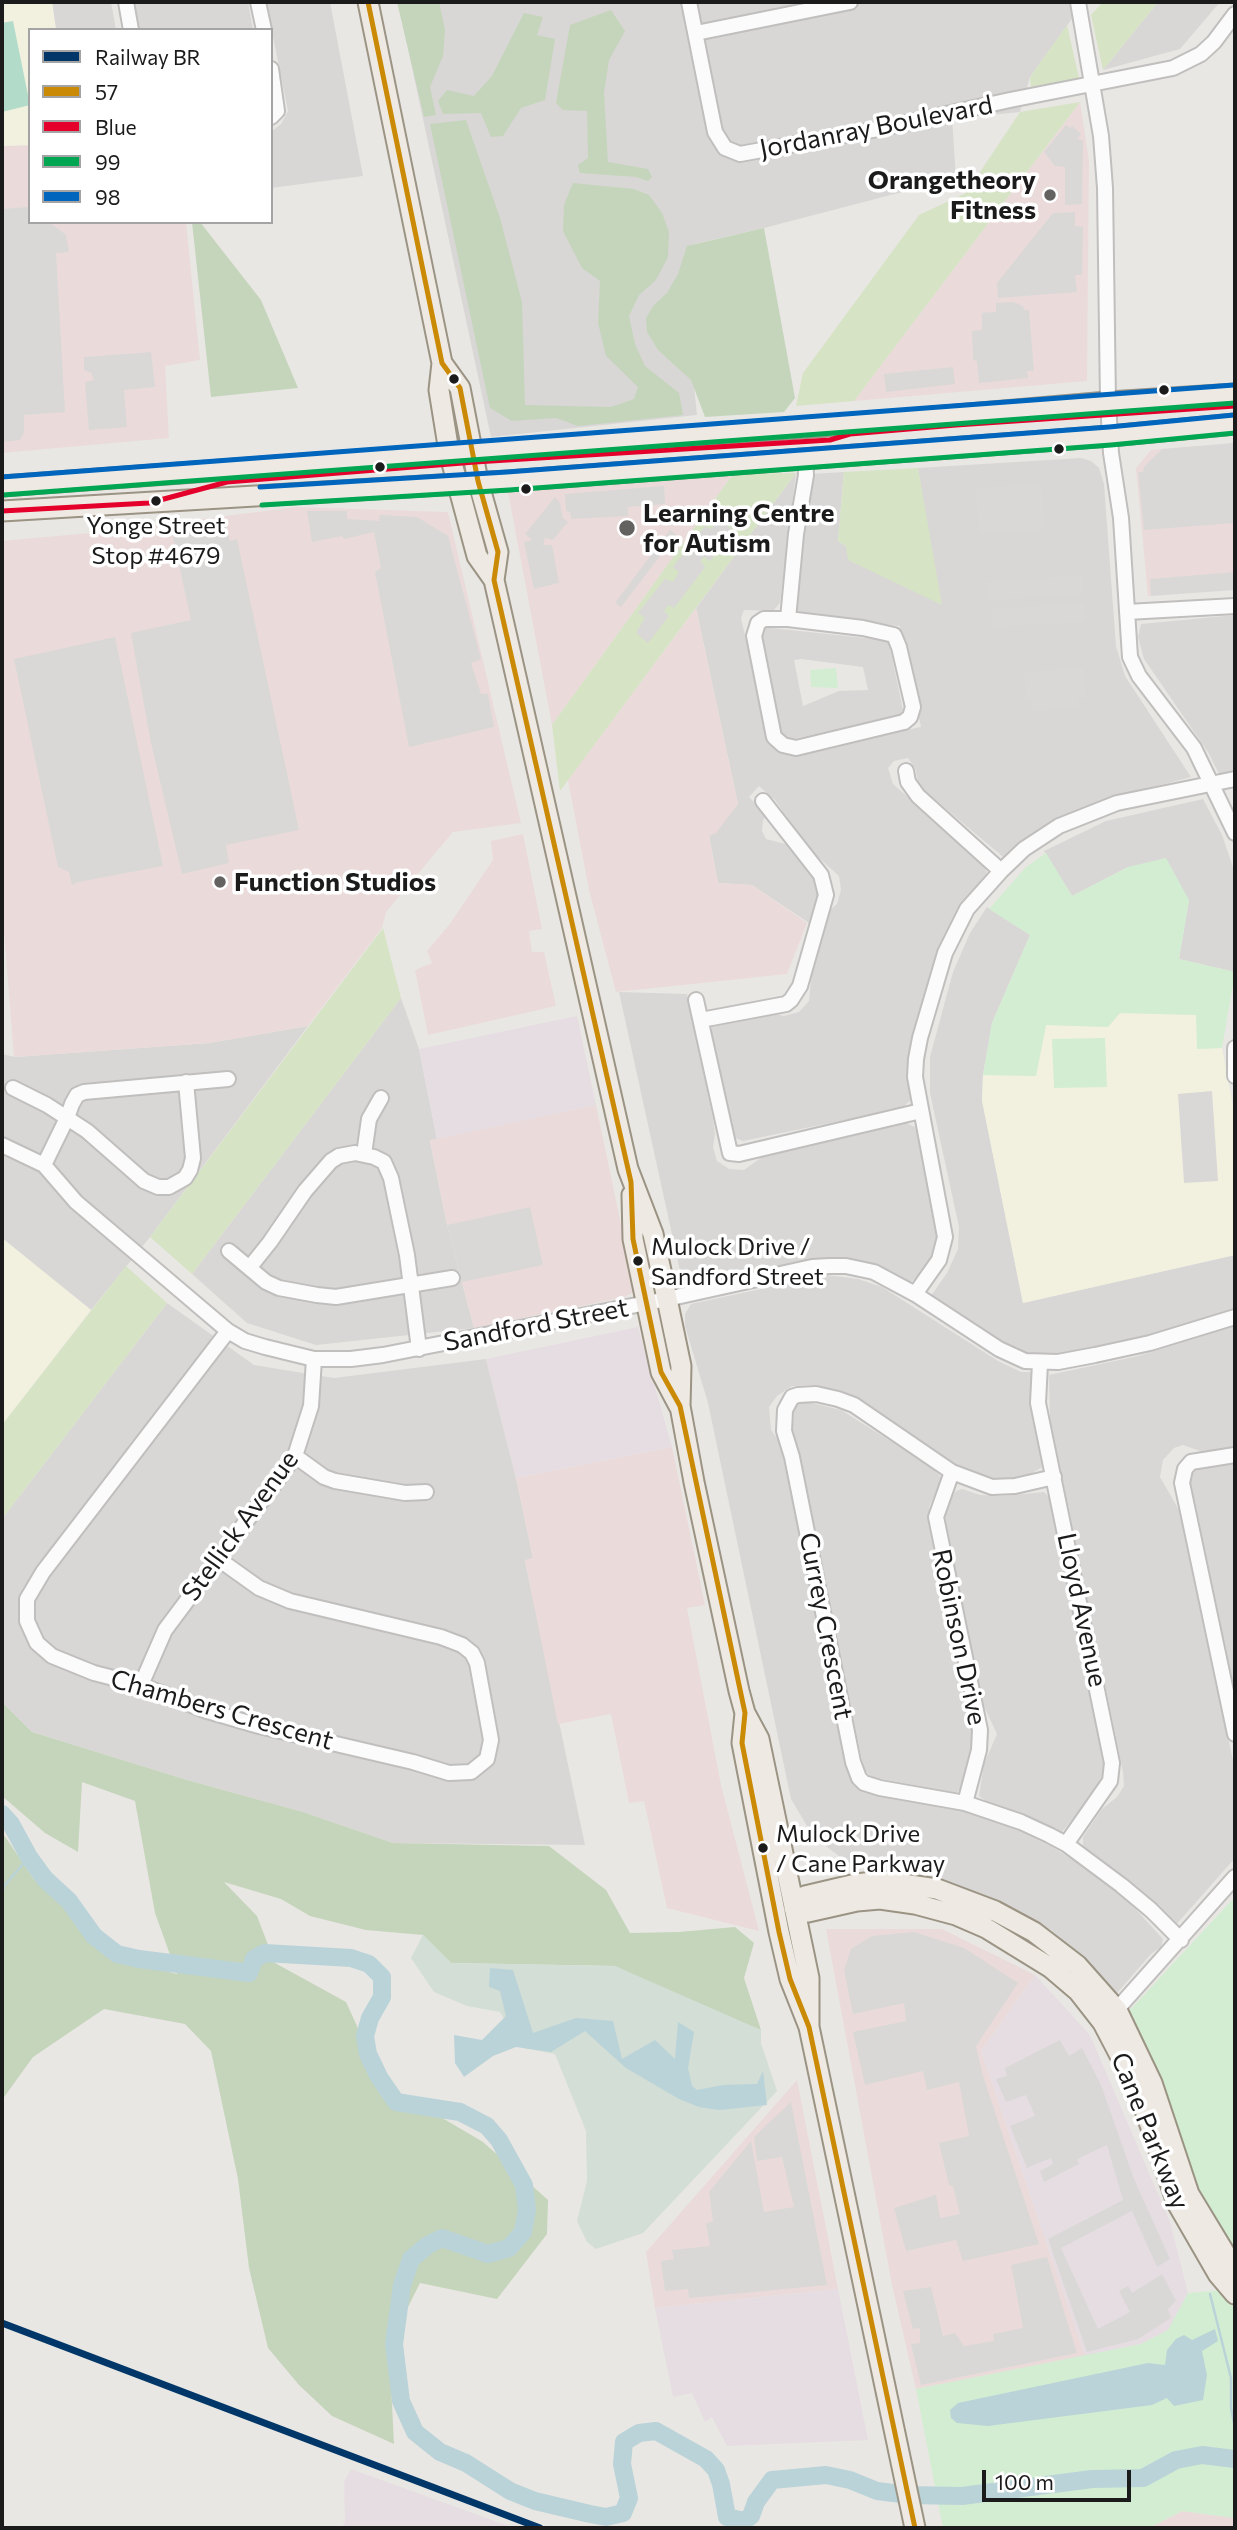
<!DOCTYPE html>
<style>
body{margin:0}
#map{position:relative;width:1237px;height:2530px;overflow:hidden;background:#e9e7e3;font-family:Commissioner,sans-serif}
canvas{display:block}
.frame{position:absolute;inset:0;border:4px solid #1b1b1b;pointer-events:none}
.legend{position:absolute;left:28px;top:28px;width:245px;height:196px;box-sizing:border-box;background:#fff;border:2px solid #a4a4a4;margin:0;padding:9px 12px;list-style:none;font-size:21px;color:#1b1b1b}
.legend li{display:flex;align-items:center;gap:14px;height:35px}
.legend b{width:35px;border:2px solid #a4a4a4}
.scale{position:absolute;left:982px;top:2470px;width:149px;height:32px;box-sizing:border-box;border:4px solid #1b1b1b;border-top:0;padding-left:9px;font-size:21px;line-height:24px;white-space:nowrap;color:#1b1b1b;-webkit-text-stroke:5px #fff;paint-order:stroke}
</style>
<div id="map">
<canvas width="1237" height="2530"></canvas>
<div class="frame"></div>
<ul class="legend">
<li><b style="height:9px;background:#003768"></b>Railway BR</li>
<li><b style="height:9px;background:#cb8a05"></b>57</li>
<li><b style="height:9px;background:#e4002b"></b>Blue</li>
<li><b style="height:9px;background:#00a651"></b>99</li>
<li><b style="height:9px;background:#0065bd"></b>98</li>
</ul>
<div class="scale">100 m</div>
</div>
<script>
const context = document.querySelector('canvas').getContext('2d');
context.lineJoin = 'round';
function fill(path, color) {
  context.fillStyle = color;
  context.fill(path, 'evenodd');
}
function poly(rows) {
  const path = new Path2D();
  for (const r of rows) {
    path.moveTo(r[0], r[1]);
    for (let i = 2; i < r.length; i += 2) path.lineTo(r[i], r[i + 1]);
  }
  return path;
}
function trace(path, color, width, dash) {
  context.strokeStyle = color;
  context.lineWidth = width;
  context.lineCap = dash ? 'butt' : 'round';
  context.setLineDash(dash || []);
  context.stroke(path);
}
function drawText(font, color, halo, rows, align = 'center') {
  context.font = font + ' Commissioner,sans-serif';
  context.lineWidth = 7;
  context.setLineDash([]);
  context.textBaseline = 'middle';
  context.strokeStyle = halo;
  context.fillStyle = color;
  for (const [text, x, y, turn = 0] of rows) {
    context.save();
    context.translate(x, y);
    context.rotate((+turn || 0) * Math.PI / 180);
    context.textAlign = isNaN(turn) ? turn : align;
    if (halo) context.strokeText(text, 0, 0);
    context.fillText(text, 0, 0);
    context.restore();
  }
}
fill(poly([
 [52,2,111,2,116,30,56,30],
 [129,2,248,2,253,30,134,30],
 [266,2,330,2,363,176,271,188,271,132,281,124,288,111],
 [398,2,1084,2,1030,77,1020,112,952,119,956,178,764,228,694,244,693,377,697,415,491,437],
 [1158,2,1220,2,1180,49,1103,70],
 [1081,458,1091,461,1099,468,1104,484,1116,646,1125,676,1191,777,1104,800,1059,817,1003,857,919,786,915,768,908,758,894,761,888,768,893,784,983,863,987,873,974,889,939,950,910,1052,911,1100,902,1108,743,1141,733,1137,710,1038,712,1027,776,1014,784,1016,799,1012,809,1001,812,970,830,910,837,904,841,890,839,876,808,848,775,800,759,786,749,797,767,815,763,820,762,831,766,839,789,845,819,885,820,897,812,925,752,885,718,883,709,835,738,804,696,608,796,473,780,603,773,611,744,610,741,618,769,739,791,753,921,727,900,626,800,613,794,608,811,474,844,472,838,541,939,603,918,468],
 [1235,615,1235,771,1219,774,1208,752,1144,659,1138,637,1141,624],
 [762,627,884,640,889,643,903,710,898,718,787,740,780,735,758,635],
 [801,659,863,667,868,690,839,691,803,706,794,660],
 [1203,799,1222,835,1235,873,1235,972,1179,959,1189,900,1128,867,1072,896,1044,851,1106,821],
 [987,907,1030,935,992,1023,983,1075,982,1100,1023,1303,1235,1255,1235,1308,1133,1340,1053,1355,1024,1355,931,1296,947,1273,958,1249,959,1227,930,1093,930,1057,953,972,970,933],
 [619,992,687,994,713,1118,715,1134,713,1147,717,1161,729,1169,744,1170,769,1152,782,1149,904,1122,915,1127,927,1168,937,1227,935,1251,922,1272,910,1283,881,1268,832,1258,682,1280],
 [401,998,419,1049,437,1139,430,1141,447,1225,474,1328,316,1345,247,1323,192,1274],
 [308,1026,150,1237,91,1310,2,1238,2,1054,15,1057,209,1043],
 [826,1275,858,1279,882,1287,998,1361,1021,1372,1032,1372,1032,1396,1042,1467,1031,1474,1003,1480,985,1479,957,1465,849,1394,813,1385,792,1386,777,1396,769,1407,771,1430,779,1441,784,1458,851,1776,858,1789,874,1795,963,1810,1002,1823,1052,1847,1090,1870,1129,1902,1163,1939,1161,1947,1151,1954,1117,1993,1098,1972,1051,1930,1013,1908,988,1896,919,1873,848,1863,813,1836,791,1799,708,1403,685,1326,685,1314,691,1304],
 [167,1303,254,1365,334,1378,486,1359,516,1478,533,1558,525,1561,585,1845,393,1843,303,1812,187,1780,32,1732,2,1702,2,1519],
 [1235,1326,1235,1448,1214,1452,1200,1451,1183,1445,1174,1448,1163,1460,1160,1477,1180,1512,1235,1770,1235,1858,1175,1926,1123,1876,1083,1846,1083,1837,1102,1809,1117,1797,1124,1786,1123,1772,1050,1419,1049,1375,1138,1356],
 [803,1401,841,1410,908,1452,932,1468,942,1478,929,1507,929,1516,967,1715,973,1735,963,1785,957,1793,871,1777,864,1769,791,1425,791,1413,798,1404],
 [1235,1462,1235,1707,1190,1496,1190,1477,1195,1470],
 [962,1489,980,1495,1002,1496,1044,1492,1050,1498,1054,1512,1105,1758,1104,1773,1090,1797,1062,1832,986,1801,979,1796,984,1764,997,1734,981,1700,945,1527,946,1506,956,1491]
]), '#d8d7d5');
fill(poly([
 [1080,102,1089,161,1087,381,854,401],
 [30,145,30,222,186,222,200,360,165,366,169,438,2,453,2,146],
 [1235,443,1235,588,1148,596,1136,468,1151,450],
 [733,474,552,725,508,492],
 [296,507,448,512,521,823,453,832,386,912,382,928,308,1026,209,1043,14,1057,2,906,2,541,101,532],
 [696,608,738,804,716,833,709,836,718,883,752,885,807,923,787,974,616,992,589,890,568,780],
 [523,834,542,929,529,931,532,952,544,952,556,1006,428,1035,415,970,432,963,427,951,449,925,493,860,491,841],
 [596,1105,635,1291,625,1297,474,1328,447,1225,430,1140],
 [672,1447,705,1605,687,1608,721,1785,759,1931,667,1908,644,1801,629,1803,611,1714,558,1724,525,1560,533,1558,516,1478],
 [826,1929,942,1929,1035,1975,981,2051,1085,2356,916,2389,892,2285],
 [797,2080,838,2289,655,2308,646,2252],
 [1182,2511,1235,2518,1235,2528,1149,2528]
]), '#eadbda');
fill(poly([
 [577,1016,596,1105,437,1139,419,1049],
 [638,1327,672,1447,516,1478,486,1359],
 [1035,1975,1090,2035,1170,2222,1188,2293,1169,2330,1141,2344,1085,2356,981,2051],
 [838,2289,868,2440,727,2446,712,2417,705,2422,692,2393,673,2397,655,2308],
 [351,2469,514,2528,342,2528,345,2521,344,2482]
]), '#e6dde2');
fill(poly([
 [2,2,52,2,56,30,30,30,30,145,2,146],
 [1120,1013,1197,1015,1198,1049,1222,1048,1235,1117,1235,1255,1023,1303,982,1101,983,1075,1036,1076,1046,1025,1108,1027],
 [2,1238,91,1310,2,1425]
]), '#f2f1df');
fill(poly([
 [1103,2,1158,2,1103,70,1091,15],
 [1067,25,1079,78,1031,87,1030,77],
 [1080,102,854,401,796,406,803,373,919,215,966,193,1020,112],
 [918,468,942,605,848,560,846,546,838,541,844,472],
 [796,473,560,791,552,725,733,474],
 [383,928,401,998,192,1274,150,1237],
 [126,1266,167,1303,2,1519,2,1425]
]), '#d6e3c5');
fill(poly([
 [397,2,439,2,445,30,443,56,430,87,436,115,424,117],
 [611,10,625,31,609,60,604,93,608,162,648,169,652,177,648,181,636,177,580,173,578,165,588,158,587,111,563,110,556,103,570,25],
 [524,13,543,17,537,35,555,39,545,100,521,108,503,136,491,137,481,113,443,114,438,101,447,90,474,96,492,76],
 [466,120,500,218,522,302,525,405,611,407,634,399,638,387,606,356,598,323,600,281,582,268,563,231,564,205,573,183,634,189,649,195,662,213,669,232,668,257,656,280,639,295,629,316,635,344,645,366,679,393,683,415,578,426,556,418,512,421,490,408,430,124],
 [192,222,200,222,261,300,298,388,211,397],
 [764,228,795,398,784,412,705,417,691,380,658,350,647,332,646,318,654,305,667,293,678,274,687,246],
 [2,1702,32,1732,187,1780,303,1812,393,1843,549,1846,606,1890,630,1933,679,1932,735,1927,754,1943,744,1978,761,2030,687,2002,615,1966,451,1963,423,1935,366,1930,310,1916,281,1899,224,1882,257,1916,275,1963,346,2002,383,2083,483,2142,548,2200,547,2234,497,2299,420,2283,389,2345,394,2444,332,2416,299,2385,268,2348,249,2268,238,2179,211,2051,185,2024,104,2009,33,2057,2,2100,2,1832,33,1878,124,1960,177,1974,155,1913,135,1801,82,1782,78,1852,45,1833,2,1796]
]), '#c5d5bb');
fill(poly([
 [423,1935,451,1963,615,1966,761,2030,761,2043,777,2091,643,2233,596,2249,587,2242,577,2221,587,2181,586,2131,555,2054,523,2048,500,2012,467,2006,434,1992,411,1958]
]), '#d2ded6');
fill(poly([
 [836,668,838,688,811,687,810,670],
 [1046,853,1072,896,1128,867,1166,858,1189,900,1179,959,1235,972,1222,1048,1197,1049,1196,1015,1120,1013,1108,1027,1046,1025,1036,1076,983,1075,992,1023,1030,935,989,909,1025,868],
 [1105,1038,1107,1087,1054,1088,1052,1039],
 [1235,1900,1235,2253,1197,2189,1162,2077,1137,2032,1126,2018,1130,2010,1231,1901],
 [1223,2290,1235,2305,1235,2518,1182,2511,1149,2528,943,2528,916,2389,1141,2344,1168,2330,1188,2293]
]), '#d3edd2');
fill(poly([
 [13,21,30,105,2,112,2,23]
]), '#b3dbc9');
fill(poly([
 [1066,125,1070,128,1072,126,1081,134,1077,139,1083,140,1082,204,1065,205,1065,167,1055,166,1044,152],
 [28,207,30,209,30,222,49,222,66,235,69,252,56,253,65,412,24,415,24,432,20,440,2,442,2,209],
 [1075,212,1075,226,1083,227,1082,275,1075,275,1077,292,998,298,997,283,1053,213],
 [1013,302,1023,306,1024,310,1029,310,1034,371,1027,371,1028,378,979,383,977,361,973,360,972,331,982,330,982,313,996,312,996,303],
 [151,352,155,387,124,390,127,427,89,430,85,382,94,380,91,373,84,370,84,357],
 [953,367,955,384,886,392,884,374],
 [1235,443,1235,523,1144,530,1138,472,1143,472,1144,467,1162,449],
 [1041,484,1044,530,979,534,976,488],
 [664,486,665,504,628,507,628,516,571,519,570,512,566,511,565,494],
 [555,497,560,503,563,518,568,522,553,540,545,538,543,545,552,545,559,583,534,589,524,542,532,540,525,534],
 [307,511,347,511,347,519,379,521,380,515,417,517,448,536,481,659,471,663,481,694,488,694,494,727,409,747,375,572,381,568,374,532,344,539,342,536,312,542],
 [722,517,726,524,733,531,710,561,704,557,700,561,705,567,674,608,668,605,664,611,669,616,648,643,636,633,645,618,638,613,665,579,673,582,679,572,673,567,705,526,711,529],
 [226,525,230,541,237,539,299,830,226,845,229,863,182,874,151,743,131,633,191,620,173,537],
 [670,530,676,535,621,607,615,603],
 [1235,572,1235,590,1151,596,1150,579],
 [1082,575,1083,594,987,601,986,582],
 [1084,603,1085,622,992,627,991,609],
 [115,637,163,866,78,882,72,885,69,872,58,867,14,659],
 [1084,668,1086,698,1078,699,1079,708,1033,711,1032,699,1026,699,1024,672],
 [1212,1091,1218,1181,1184,1183,1178,1094],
 [530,1207,543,1265,462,1282,447,1225],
 [914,1932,964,1948,1018,1983,976,2046,983,2076,1039,2244,963,2261,956,2240,906,2251,894,2208,936,2195,940,2218,960,2214,953,2186,949,2185,939,2143,969,2136,959,2082,927,2090,923,2071,865,2085,853,2032,906,2021,904,2003,853,2014,844,1970,851,1949,872,1936],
 [1060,2040,1069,2056,1082,2048,1101,2085,1134,2179,1170,2259,1157,2267,1132,2211,1061,2248,1098,2329,1130,2312,1119,2291,1128,2286,1132,2293,1162,2274,1176,2301,1168,2309,1171,2318,1138,2339,1087,2352,1048,2239,1123,2200,1107,2145,1077,2159,1079,2164,1044,2182,1040,2171,1053,2164,1051,2158,1027,2168,1010,2126,1035,2116,1026,2095,1006,2102,996,2079,1007,2076,1005,2068],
 [791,2102,827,2285,689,2298,688,2289,665,2291,661,2261,674,2259,672,2250,710,2246,706,2224,713,2221,709,2192,751,2141,764,2212,794,2207,782,2157,757,2161,754,2137],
 [1047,2257,1077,2353,921,2385,911,2344,920,2343,920,2328,913,2329,903,2291,931,2287,943,2336,955,2333,964,2346,994,2341,993,2334,1023,2328,1011,2265]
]), '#d9d8d7');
fill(poly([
 [490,1968,513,1970,533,2033,576,2018,613,2021,622,2059,655,2040,675,2059,678,2022,694,2032,688,2068,692,2086,697,2090,723,2085,757,2084,763,2071,767,2105,719,2110,699,2107,679,2099,626,2068,585,2031,551,2052,516,2047,493,2056,464,2077,455,2063,454,2035,482,2040,506,2016,500,1991,489,1987],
 [1215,2329,1218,2341,1202,2351,1207,2375,1203,2400,1174,2406,1167,2398,1152,2405,988,2426,957,2423,951,2418,950,2410,958,2403,1148,2363,1165,2365,1167,2350,1176,2339,1184,2335,1192,2340]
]), '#bad3d8');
trace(poly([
 [2,1894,4,1886,29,1857],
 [1210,2294,1231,2378,1231,2408,1235,2428]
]), '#bad3d8', 2.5);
trace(poly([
 [2,1814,11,1824,29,1857,45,1879,69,1901,94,1936,117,1954,139,1959,249,1973,254,1959,265,1953,351,1958,369,1964,382,1977,382,1997,370,2018,365,2036,368,2054,379,2077,396,2102,460,2112,487,2126,499,2140,524,2185,527,2210,523,2232,509,2248,488,2254,442,2238,428,2245,411,2259,402,2285,394,2344,401,2401,415,2432,440,2452,466,2463,510,2491,535,2501,590,2514,606,2517,623,2513,629,2498,622,2464,624,2442,639,2433,656,2431,706,2459,716,2470,721,2484,727,2517,744,2521,751,2516,756,2502,772,2480,826,2475,850,2480,877,2491,909,2495,962,2496,1092,2479,1143,2478,1176,2460,1202,2455,1235,2459]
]), '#bad3d8', 18);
const minor = poly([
 [126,2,131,30],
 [258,2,264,30],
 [689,2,715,132,725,148,740,154,878,129,1010,100,1173,68,1201,54,1214,42,1235,14],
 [1078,2,1101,136,1105,188,1108,402,1111,453,1121,518,1130,657,1139,676,1194,748,1235,833],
 [696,33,850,2],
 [271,69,277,111,271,117],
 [1127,612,1235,606],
 [764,619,788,619,863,628,894,635,899,647,913,707,910,717,904,722,796,748,783,745,774,737,754,636,758,623,764,619],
 [788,619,796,534,806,475,805,457],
 [906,771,908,782,918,796,1001,871],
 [696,1000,730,1153,739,1154,921,1111],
 [701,1020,786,1004,791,1000,800,986,826,895,821,875,763,801],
 [1235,1048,1235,1076],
 [13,1088,47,1105,87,1131,144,1181,158,1187,169,1187,185,1178,190,1170,193,1158,186,1082],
 [2,1145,44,1165,76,1202,228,1331,245,1341,265,1347,314,1359,351,1359,383,1355,667,1299,812,1267,830,1266,846,1266,874,1272,915,1294,999,1349,1025,1361,1058,1362,1095,1355,1150,1343,1235,1317],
 [364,1154,369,1119,381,1098],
 [44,1165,67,1118,72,1104,77,1095,84,1092,228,1079],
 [229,1251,266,1282,279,1288,317,1295,336,1297,452,1278],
 [250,1267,270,1242,305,1191,331,1161,339,1156,355,1153,374,1157,384,1162,391,1178,407,1255,419,1349],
 [915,1294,939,1260,945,1237,915,1077,916,1059,920,1038,945,953,967,909,1001,871,1024,849,1059,826,1117,803,1235,779],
 [1040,1363,1038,1403,1112,1763,1110,1781,1066,1844],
 [1235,1455,1191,1462,1185,1469,1182,1483,1235,1734],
 [295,1456,324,1477,335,1481,405,1493,426,1492],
 [952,1472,936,1517,980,1730,979,1750,965,1803],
 [1054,1477,1015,1486,992,1487,952,1472,854,1405,838,1399,816,1394,798,1395,792,1397,785,1410,784,1431,792,1457,853,1762,859,1778,864,1783,880,1788,965,1803,1021,1822,1049,1835,1066,1844,1121,1885,1151,1910,1181,1940],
 [217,1558,259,1588,290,1601,441,1637,462,1645,472,1653,477,1663,491,1740,487,1759,471,1772,449,1773,413,1762,259,1726,204,1710,141,1685,94,1673,52,1656,37,1643,27,1621,27,1599,43,1572,228,1331],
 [141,1685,165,1630,295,1456,311,1406,314,1359],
 [1110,2017,1235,1877]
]);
const major = poly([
 [368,2,442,363,439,390,449,452,477,556,494,580,628,1169,653,1234,662,1275,681,1366,680,1406,694,1482,739,1691,745,1713,759,1739,809,1978,809,2027],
 [442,363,460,388,478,481,498,552,494,580],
 [2,486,841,425,1108,402,1235,394],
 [2,511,508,481,1110,436,1235,424],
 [632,1195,633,1239,661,1372,679,1406],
 [745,1713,742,1743,779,1932,790,1979,809,2027,915,2528],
 [794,1908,805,1896,856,1884,882,1881,937,1889,995,1911,1034,1932,1077,1965,1117,2010,1152,2083,1189,2194,1235,2270],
 [794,1908,808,1912,857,1901,880,1899,915,1904,956,1915,986,1928,1051,1968,1078,1991,1103,2023,1138,2090,1177,2203,1218,2274,1235,2294]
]);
trace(minor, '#c0bfbe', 18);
trace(major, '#9b9383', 23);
trace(minor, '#fcfbfb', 14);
trace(major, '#eeeae3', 19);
trace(poly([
 [368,2,442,363,460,388,478,481,498,552,494,580,631,1182,633,1239,661,1372,680,1406,745,1713,742,1743,779,1932,790,1979,809,2027,915,2528]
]), '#cb8a05', 5);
trace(poly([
 [2,511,149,503,227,482,475,462,830,440,850,434,956,425,1235,406]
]), '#e4002b', 5);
trace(poly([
 [3,495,1235,403],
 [262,505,509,490,1111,445,1235,433]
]), '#00a651', 5);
trace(poly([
 [2,477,1234,385],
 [260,487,507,472,1109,427,1234,415]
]), '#0065bd', 5);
trace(poly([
 [2,2323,540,2528]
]), '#003768', 7);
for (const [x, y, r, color] of [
 [1050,195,7,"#636261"],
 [454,379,6,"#1b1b1b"],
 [1164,390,6,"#1b1b1b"],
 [1059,449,6,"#1b1b1b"],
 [380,467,6,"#1b1b1b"],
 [526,489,6,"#1b1b1b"],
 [156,501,6,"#1b1b1b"],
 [627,528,9,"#636261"],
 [220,882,7,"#636261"],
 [638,1261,6,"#1b1b1b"],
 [763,1848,6,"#1b1b1b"]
]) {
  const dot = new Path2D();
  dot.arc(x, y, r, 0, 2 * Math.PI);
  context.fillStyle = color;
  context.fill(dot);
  trace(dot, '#fff', 2.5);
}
drawText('24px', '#1b1b1b', '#fff', [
 ["Yonge Street",156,526,"center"],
 ["Stop #4679",156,556,"center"],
 ["Mulock Drive /",651,1247],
 ["Sandford Street",651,1277],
 ["Mulock Drive",776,1834],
 ["/ Cane Parkway",776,1864]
], 'left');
drawText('26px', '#1b1b1b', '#fff', [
 ["Jordanray Boulevard",876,127,-11],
 ["Sandford Street",536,1325,-11],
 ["Stellick Avenue",240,1526,-54],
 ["Lloyd Avenue",1082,1610,78],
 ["Currey Crescent",826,1626,79],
 ["Robinson Drive",959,1637,78],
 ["Chambers Crescent",222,1710,16],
 ["Cane Parkway",1150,2131,68]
]);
drawText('bold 26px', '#1b1b1b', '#fff', [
 ["Orangetheory",1036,180,"right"],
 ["Fitness",1036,210,"right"],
 ["Learning Centre",643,513],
 ["for Autism",643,543],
 ["Function Studios",234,882]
], 'left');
</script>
